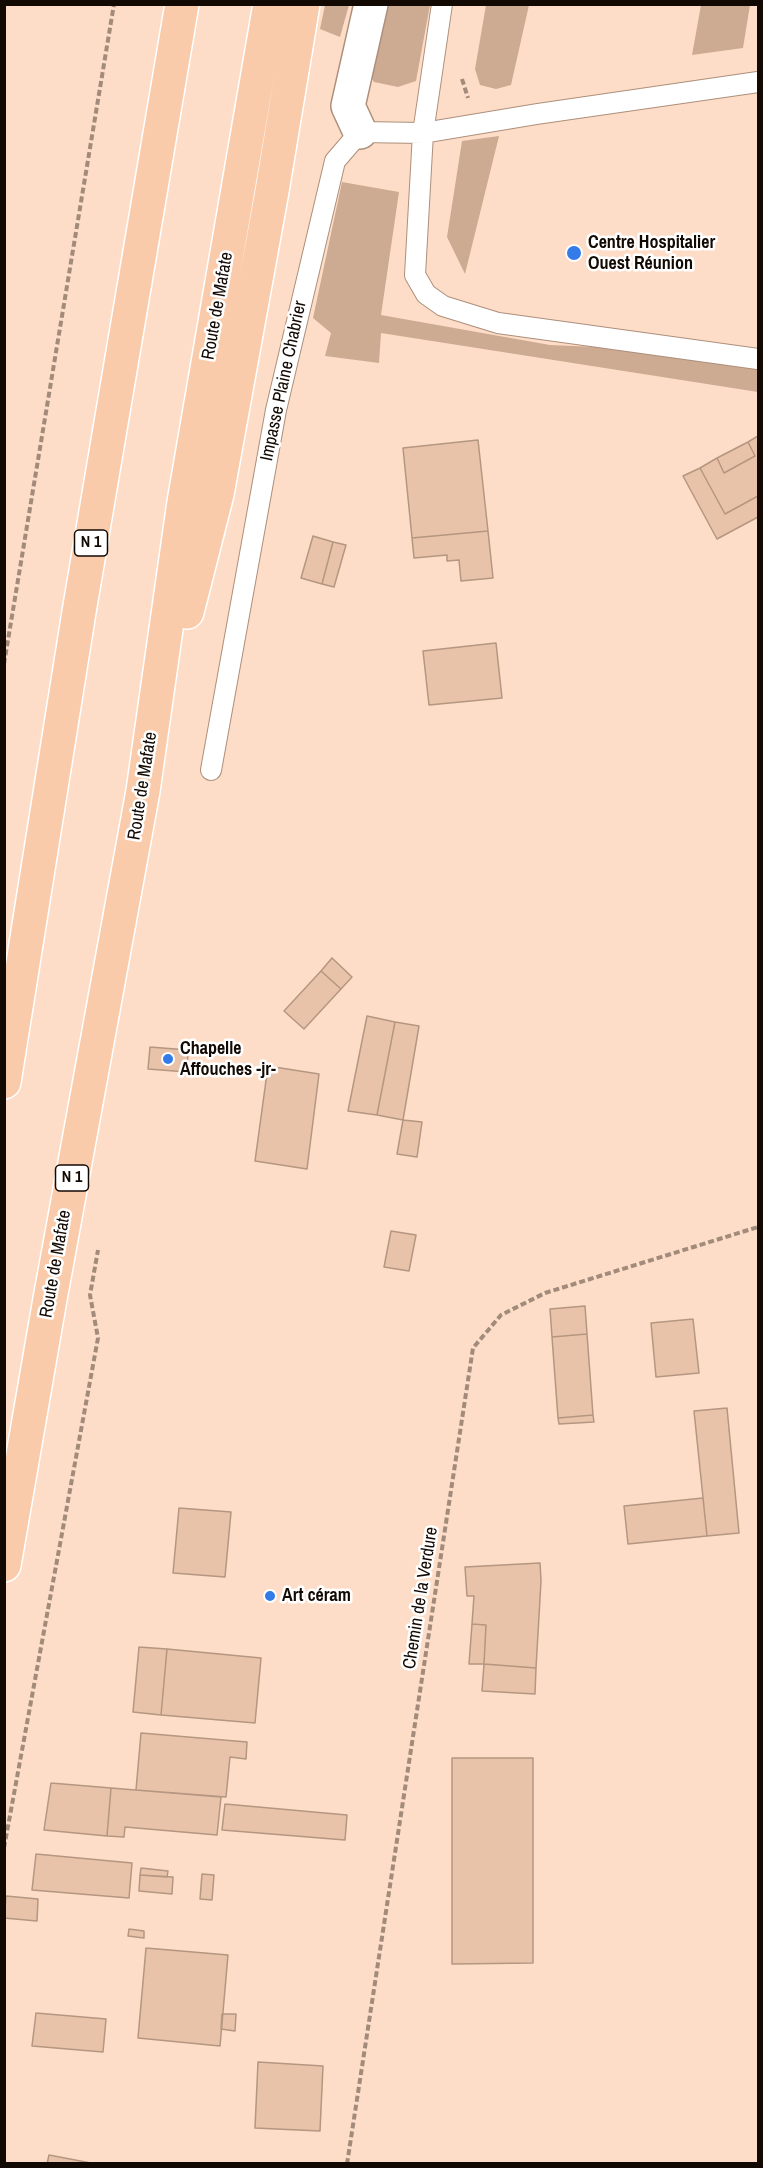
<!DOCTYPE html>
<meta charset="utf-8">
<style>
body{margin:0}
#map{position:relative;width:763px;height:2168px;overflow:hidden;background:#fdddc7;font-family:"Archivo Narrow",sans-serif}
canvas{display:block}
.frame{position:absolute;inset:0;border:6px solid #130903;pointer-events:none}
</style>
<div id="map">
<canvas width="763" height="2168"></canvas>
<div class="frame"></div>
</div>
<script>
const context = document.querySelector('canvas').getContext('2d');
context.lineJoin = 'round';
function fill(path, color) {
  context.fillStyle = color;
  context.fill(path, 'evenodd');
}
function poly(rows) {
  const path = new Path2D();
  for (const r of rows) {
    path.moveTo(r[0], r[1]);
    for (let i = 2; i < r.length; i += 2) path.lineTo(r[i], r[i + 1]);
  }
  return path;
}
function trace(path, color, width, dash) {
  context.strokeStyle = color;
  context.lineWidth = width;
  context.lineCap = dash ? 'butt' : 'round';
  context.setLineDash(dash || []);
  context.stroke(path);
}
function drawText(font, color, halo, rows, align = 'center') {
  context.font = font + ' "Archivo Narrow",sans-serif';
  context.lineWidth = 5;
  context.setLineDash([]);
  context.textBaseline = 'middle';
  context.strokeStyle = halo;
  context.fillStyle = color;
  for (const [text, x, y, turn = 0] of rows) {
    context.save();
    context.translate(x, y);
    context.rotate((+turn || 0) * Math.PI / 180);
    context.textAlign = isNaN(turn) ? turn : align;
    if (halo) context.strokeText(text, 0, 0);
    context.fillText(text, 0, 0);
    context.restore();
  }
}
fill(poly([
 [325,5,349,5,340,37,320,29],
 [380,5,430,5,416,81,398,87,374,82,366,69],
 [486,5,529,5,511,85,496,89,480,85,475,69],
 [701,5,750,5,743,48,692,55],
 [499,136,465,274,447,237,462,141],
 [342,182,399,192,381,315,550,345,597,347,758,368,758,392,381,333,379,363,325,356,331,333,313,318]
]), '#cdab93');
const building = poly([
 [758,436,758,496,725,514,700,468,717,458,724,473,755,456,748,442,758,436],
 [478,440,488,531,412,538,403,448,478,440],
 [748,442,755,456,724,473,717,458,748,442],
 [700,468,725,514,758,496,758,517,717,539,683,476,700,468],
 [488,531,493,578,461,581,459,560,447,561,447,555,414,558,412,538,488,531],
 [313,536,333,542,322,584,301,578,313,536],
 [333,542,346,545,334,587,322,584,333,542],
 [496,643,502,698,429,705,423,651,496,643],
 [332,958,352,977,341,989,321,971,332,958],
 [321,971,341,989,304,1029,284,1011,321,971],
 [367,1016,395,1022,377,1115,348,1111,367,1016],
 [395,1022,419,1026,403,1120,377,1115,395,1022],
 [150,1047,188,1050,187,1072,148,1069,150,1047],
 [268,1066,319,1074,307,1169,255,1161,268,1066],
 [403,1120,422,1122,417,1157,397,1154,403,1120],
 [391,1231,416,1235,409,1271,384,1267,391,1231],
 [585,1306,587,1334,552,1337,550,1309,585,1306],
 [693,1319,699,1373,656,1377,651,1323,693,1319],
 [587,1334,593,1415,558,1418,552,1337,587,1334],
 [727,1408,739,1533,707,1536,694,1411,727,1408],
 [593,1415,594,1422,559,1424,558,1418,593,1415],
 [703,1498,707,1536,628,1544,624,1506,703,1498],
 [179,1508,231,1512,225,1577,173,1573,179,1508],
 [540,1563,541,1581,536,1668,484,1664,486,1625,472,1624,474,1596,467,1596,465,1567,540,1563],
 [472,1624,486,1625,484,1664,469,1664,472,1624],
 [139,1647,167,1649,161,1715,133,1712,139,1647],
 [167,1649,261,1658,255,1723,161,1715,167,1649],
 [484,1664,536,1668,535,1694,482,1691,484,1664],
 [141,1733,247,1742,246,1759,230,1757,226,1797,136,1790,141,1733],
 [452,1758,533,1758,533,1963,452,1964,452,1758],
 [51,1783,111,1788,107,1836,44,1830,51,1783],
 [111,1788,221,1797,217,1835,125,1827,124,1837,107,1836,111,1788],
 [225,1804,347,1815,345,1840,222,1830,225,1804],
 [36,1854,132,1863,129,1898,32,1890,36,1854],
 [141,1868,168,1871,167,1877,140,1875,141,1868],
 [202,1874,214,1875,212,1900,200,1899,202,1874],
 [140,1875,173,1877,172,1894,139,1891,140,1875],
 [6,1896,38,1899,37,1921,4,1918,6,1896],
 [129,1929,144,1931,144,1938,128,1936,129,1929],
 [146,1948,228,1955,220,2046,138,2038,146,1948],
 [36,2013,106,2019,103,2052,32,2046,36,2013],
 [222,2014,236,2014,235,2031,221,2029,222,2014],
 [258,2062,323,2066,320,2131,255,2128,258,2062],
 [49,2155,91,2163,91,2164,47,2164,49,2155]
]);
fill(building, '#e9c3a9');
trace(building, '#b49681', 1.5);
const service = poly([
 [442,4,423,133,415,275,426,294,443,306,498,323,758,359],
 [211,770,276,410,335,161,360,132,423,133,537,114,758,82]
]);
const minor = poly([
 [360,132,348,106,371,4]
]);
const trunk = poly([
 [187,612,217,494,272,191,303,4],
 [4,1082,79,612,182,4],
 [4,1565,50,1299,143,791,184,502,270,4]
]);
trace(service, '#ad8f7b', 22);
trace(minor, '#ad8f7b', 36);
trace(trunk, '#fff', 36);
trace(poly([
 [462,79,468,98],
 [4,664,114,4],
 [4,1848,98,1338,90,1295,98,1250],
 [347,2164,473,1348,501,1315,545,1293,758,1227]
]), '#a28b7b', 4, [6, 3]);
trace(service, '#fff', 20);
trace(minor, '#fff', 33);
trace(trunk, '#facbaa', 33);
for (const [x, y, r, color] of [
 [574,253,8,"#327be8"],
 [168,1059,6,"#327be8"],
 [270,1596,6,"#327be8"]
]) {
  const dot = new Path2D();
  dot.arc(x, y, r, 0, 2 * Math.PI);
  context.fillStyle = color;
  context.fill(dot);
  trace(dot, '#fff', 2);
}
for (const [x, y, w] of [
 [91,543,33],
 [72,1178,33]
]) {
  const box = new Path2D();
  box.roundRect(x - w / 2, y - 13, w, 26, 4.5);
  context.fillStyle = '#fff';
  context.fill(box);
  trace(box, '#130903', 1.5);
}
drawText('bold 16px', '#130903', null, [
 ["N 1",91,543],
 ["N 1",72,1178]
]);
drawText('bold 18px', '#130903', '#fff', [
 ["Centre Hospitalier",588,243],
 ["Ouest Réunion",588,264],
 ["Chapelle",180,1049],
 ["Affouches -jr-",180,1070],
 ["Art céram",282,1596]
], 'left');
drawText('18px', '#130903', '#fff', [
 ["Route de Mafate",218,306,-80],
 ["Impasse Plaine Chabrier",284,381,-78],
 ["Route de Mafate",143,786,-81],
 ["Route de Mafate",56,1264,-80],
 ["Chemin de la Verdure",421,1598,-81]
]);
</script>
